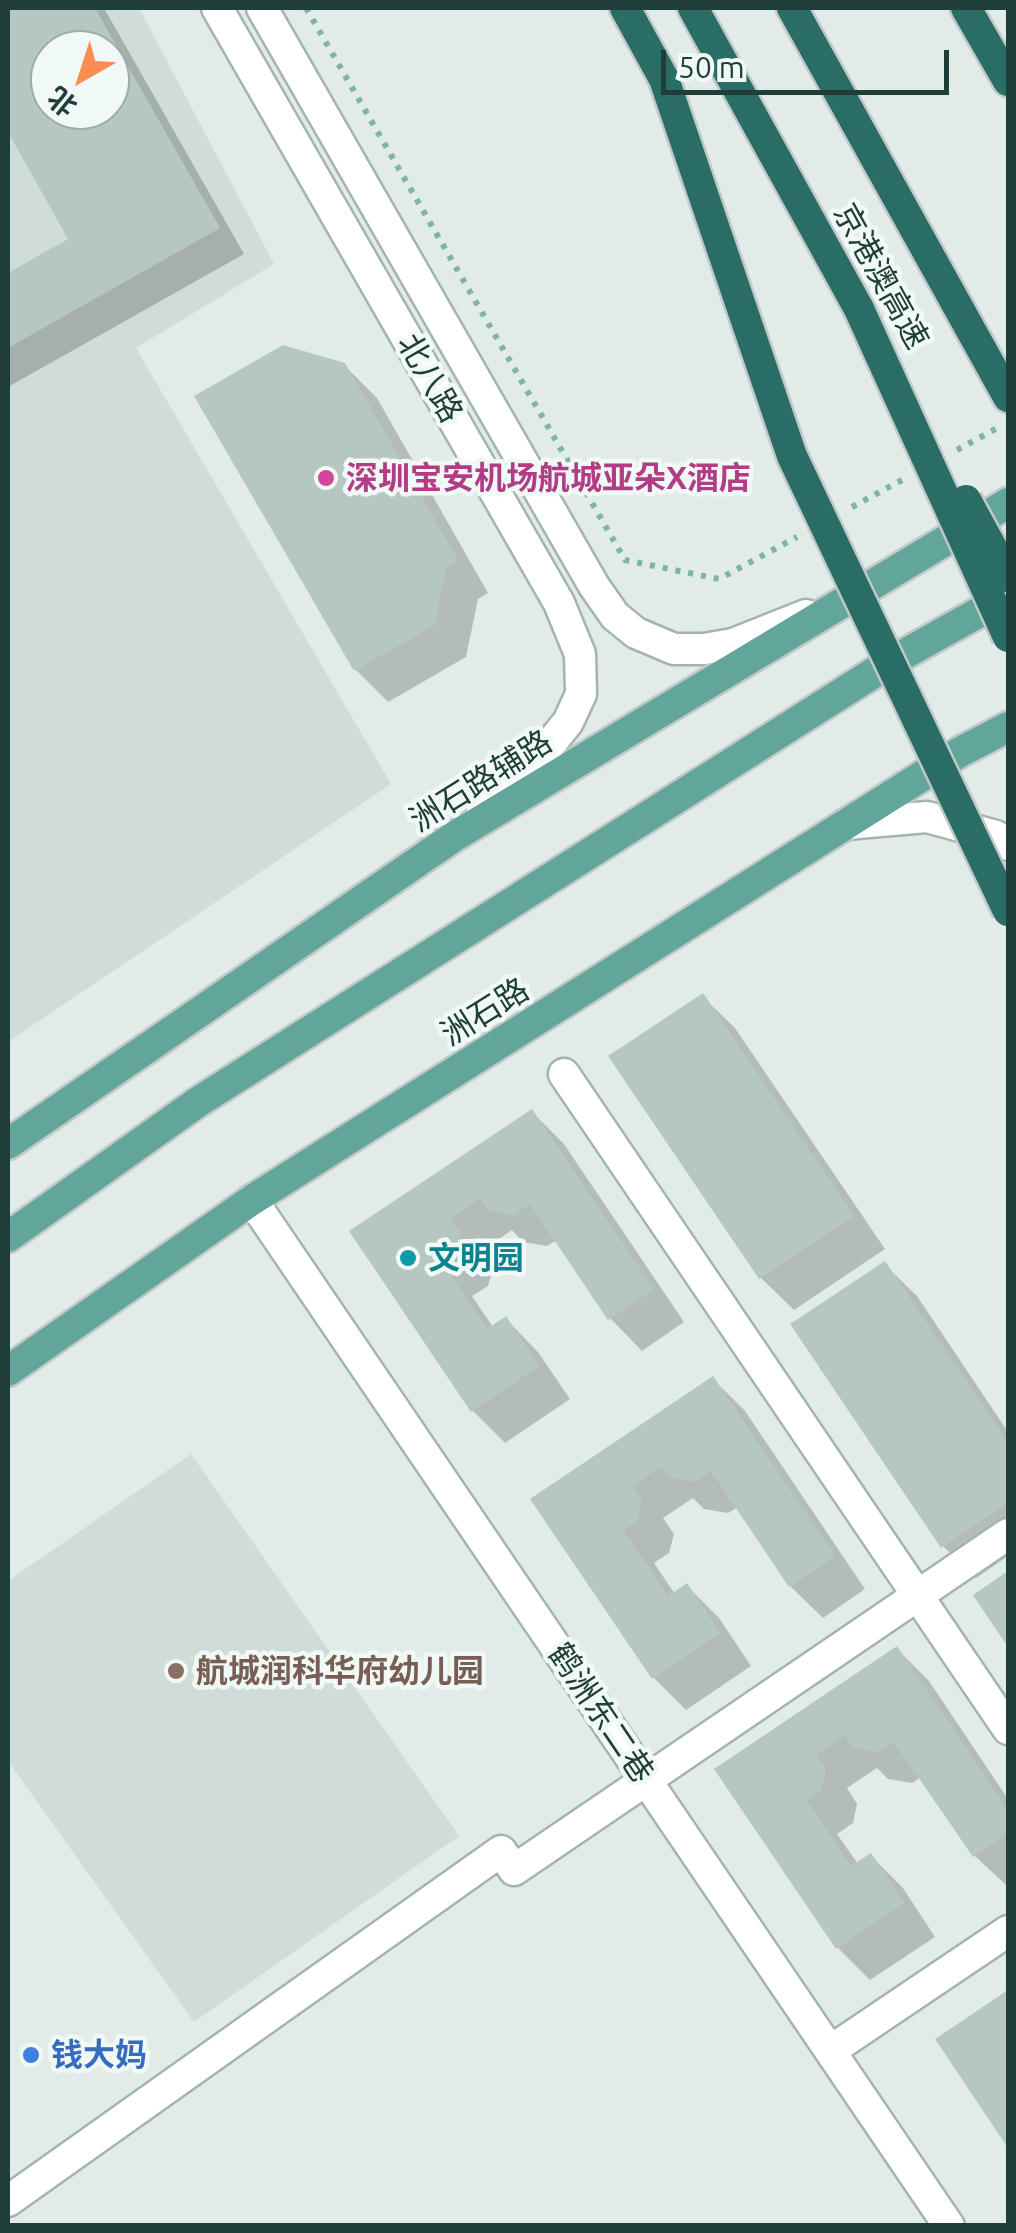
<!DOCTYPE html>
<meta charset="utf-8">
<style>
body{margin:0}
#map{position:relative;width:1016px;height:2233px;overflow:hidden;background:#e1ece8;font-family:Ubuntu,"Noto Sans SC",sans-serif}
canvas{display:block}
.frame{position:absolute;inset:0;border:10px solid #203e39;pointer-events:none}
.north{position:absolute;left:30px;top:30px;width:100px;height:100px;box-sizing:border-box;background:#f1f9f6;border:2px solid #9daeaa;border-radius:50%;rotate:219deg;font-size:28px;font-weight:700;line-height:40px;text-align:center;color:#203e39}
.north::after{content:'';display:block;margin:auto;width:35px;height:45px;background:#fb8d50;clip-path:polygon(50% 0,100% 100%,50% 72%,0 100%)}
.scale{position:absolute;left:661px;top:50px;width:288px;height:45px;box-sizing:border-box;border:5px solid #203e39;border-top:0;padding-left:12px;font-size:30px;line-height:35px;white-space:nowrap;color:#203e39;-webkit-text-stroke:8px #f1f9f6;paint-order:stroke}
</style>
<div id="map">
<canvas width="1016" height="2233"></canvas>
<div class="frame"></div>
<div class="north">北</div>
<div class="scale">50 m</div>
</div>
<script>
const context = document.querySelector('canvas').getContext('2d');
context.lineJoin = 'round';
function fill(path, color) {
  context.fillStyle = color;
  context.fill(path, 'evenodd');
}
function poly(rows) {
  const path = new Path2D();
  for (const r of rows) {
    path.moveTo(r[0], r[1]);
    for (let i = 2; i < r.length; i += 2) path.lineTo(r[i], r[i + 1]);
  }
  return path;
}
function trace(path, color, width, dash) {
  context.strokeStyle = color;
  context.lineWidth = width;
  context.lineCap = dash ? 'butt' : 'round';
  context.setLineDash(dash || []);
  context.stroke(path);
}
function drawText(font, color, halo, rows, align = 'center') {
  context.font = font + ' Ubuntu,"Noto Sans SC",sans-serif';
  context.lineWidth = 9;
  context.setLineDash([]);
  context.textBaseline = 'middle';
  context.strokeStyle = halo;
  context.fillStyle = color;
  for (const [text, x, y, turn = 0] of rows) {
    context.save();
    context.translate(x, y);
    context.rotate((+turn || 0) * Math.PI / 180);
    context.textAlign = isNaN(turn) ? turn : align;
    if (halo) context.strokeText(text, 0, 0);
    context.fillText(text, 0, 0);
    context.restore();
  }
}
fill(poly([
 [8,8,139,8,274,264,136,348,391,784,8,1042],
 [50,50,110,50,110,110,50,110],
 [191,1454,459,1836,194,2022,8,1761,8,1581]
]), '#cfdcd8');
fill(poly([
 [21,8,104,8,244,254,8,387,8,276,71,240,8,127,8,15],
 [50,50,110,50,110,110,50,110],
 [344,365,377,398,488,593,478,599,466,657,388,702,356,670],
 [702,996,735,1028,885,1249,794,1310,761,1278,611,1057],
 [532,1112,564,1144,684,1322,642,1351,610,1318,557,1240,547,1246,523,1242,512,1230,482,1251,493,1267,488,1286,472,1296,493,1327,506,1319,538,1352,570,1399,505,1443,473,1411,352,1232],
 [884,1264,917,1296,1008,1432,1008,1556,976,1578,943,1546],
 [713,1379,745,1411,865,1589,823,1618,790,1586,738,1507,728,1513,704,1509,693,1498,663,1518,674,1534,669,1553,654,1563,675,1594,687,1586,719,1618,751,1666,686,1710,654,1678,534,1500],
 [897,1649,929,1681,1008,1799,1008,1887,975,1856,921,1777,912,1783,888,1779,877,1768,847,1788,857,1804,853,1823,837,1834,858,1864,871,1856,903,1888,935,1937,870,1980,838,1948,717,1769],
 [1008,1993,1008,2144,939,2040]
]), '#0003');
fill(poly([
 [16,8,95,8,220,228,8,348,8,273,68,239,8,132,8,12],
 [50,50,110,50,110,110,50,110],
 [283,345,345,363,458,560,446,567,435,625,354,671,194,396],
 [703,993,854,1216,759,1279,608,1056],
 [532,1109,654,1289,608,1320,530,1204,514,1215,488,1210,480,1198,451,1218,461,1233,457,1253,442,1263,487,1329,506,1316,539,1366,471,1412,349,1231],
 [885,1261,1008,1443,1008,1502,941,1548,790,1324],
 [713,1376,835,1556,789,1587,711,1471,695,1482,669,1477,662,1466,633,1485,642,1500,638,1521,623,1530,668,1596,687,1583,720,1633,652,1679,530,1499],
 [1008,1571,1008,1647,973,1595],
 [897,1646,1008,1811,1008,1833,973,1857,894,1742,879,1752,853,1747,845,1735,816,1755,826,1770,821,1790,807,1801,851,1866,871,1853,904,1903,836,1949,714,1769],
 [1008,1990,1008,2148,935,2039]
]), '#b6c7c2');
const minor = poly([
 [217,8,559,603,580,654,581,694,568,722,539,758,482,812],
 [262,8,594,586,615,616,636,633,674,649,704,649,733,644,806,615],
 [846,824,927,817,996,836,1008,845],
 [564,1074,1008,1729],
 [252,1200,949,2226],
 [830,2051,1008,1931],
 [8,2201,501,1851,514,1870,1008,1534]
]);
const major = poly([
 [8,1144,455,836,1008,503],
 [8,1237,198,1102,894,660,1008,596],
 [8,1371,252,1200,960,752,1008,727]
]);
const highway = poly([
 [625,8,664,79],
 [693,8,859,309],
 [792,8,1008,397],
 [966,8,1008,81]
]);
trace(minor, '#a3b4b0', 35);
trace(major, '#c1c9c8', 35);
trace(highway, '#c1c9c8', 35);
trace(poly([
 [306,8,625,560,719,579,797,537],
 [957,450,999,427],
 [852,507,902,480]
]), '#7fb2a8', 6, [5, 8]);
trace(minor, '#fff', 30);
trace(major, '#62a59b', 30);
trace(highway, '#2a6c66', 30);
const highwayBridge = poly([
 [664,79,792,456,1008,911],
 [859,309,1008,637],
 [966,500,1008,577]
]);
trace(highwayBridge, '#c1c9c8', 35, []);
trace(highwayBridge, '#2a6c66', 30);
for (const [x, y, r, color] of [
 [326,478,10,"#d1479c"],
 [408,1258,10,"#0f9aa8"],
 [176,1671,10,"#8d6e63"],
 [31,2055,10,"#3f7fe0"]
]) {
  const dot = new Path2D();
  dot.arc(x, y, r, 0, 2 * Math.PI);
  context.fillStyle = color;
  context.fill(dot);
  trace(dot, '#f1f9f6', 4);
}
drawText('32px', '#203e39', '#f1f9f6', [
 ["京港澳高速",881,276,61],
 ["北八路",430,378,60],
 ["洲石路辅路",481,781,-32],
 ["洲石路",485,1012,-32],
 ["鹤洲东二巷",601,1713,56]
]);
drawText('bold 32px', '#b23c85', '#f1f9f6', [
 ["深圳宝安机场航城亚朵X酒店",346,478]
], 'left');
drawText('bold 32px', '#0d838f', '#f1f9f6', [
 ["文明园",428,1258]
], 'left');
drawText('bold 32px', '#785e54', '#f1f9f6', [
 ["航城润科华府幼儿园",196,1671]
], 'left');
drawText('bold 32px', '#366cbe', '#f1f9f6', [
 ["钱大妈",51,2055]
], 'left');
</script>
